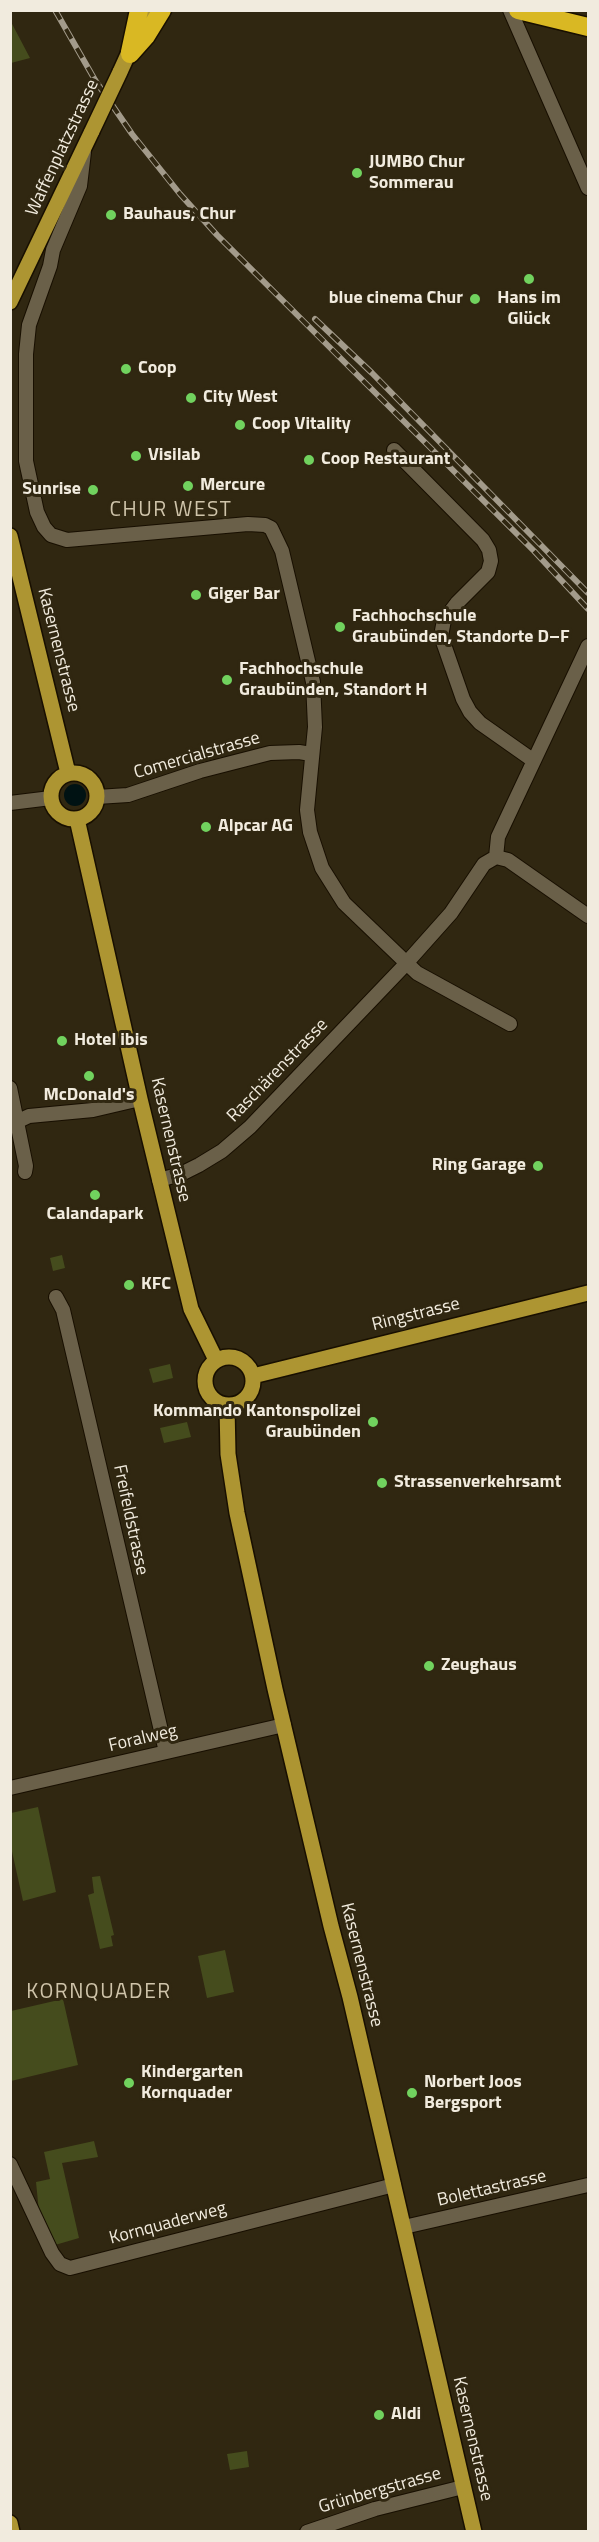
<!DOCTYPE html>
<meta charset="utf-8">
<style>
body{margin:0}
#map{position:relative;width:599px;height:2542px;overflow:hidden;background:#302711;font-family:"Titillium Web",sans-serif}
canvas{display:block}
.frame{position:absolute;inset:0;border:12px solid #f1ebde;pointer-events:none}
</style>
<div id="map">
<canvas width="599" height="2542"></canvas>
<div class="frame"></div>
</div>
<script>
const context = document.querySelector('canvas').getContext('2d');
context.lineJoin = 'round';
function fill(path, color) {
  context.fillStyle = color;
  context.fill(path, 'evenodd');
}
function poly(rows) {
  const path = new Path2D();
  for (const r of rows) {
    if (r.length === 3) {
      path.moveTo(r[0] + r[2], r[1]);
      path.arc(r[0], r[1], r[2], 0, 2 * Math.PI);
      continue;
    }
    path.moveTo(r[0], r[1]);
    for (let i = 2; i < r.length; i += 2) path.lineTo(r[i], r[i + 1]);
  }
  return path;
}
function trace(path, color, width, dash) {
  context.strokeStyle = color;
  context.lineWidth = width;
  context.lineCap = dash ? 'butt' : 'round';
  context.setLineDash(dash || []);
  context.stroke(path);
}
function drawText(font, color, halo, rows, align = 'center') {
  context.font = font + ' "Titillium Web",sans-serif';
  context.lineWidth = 6;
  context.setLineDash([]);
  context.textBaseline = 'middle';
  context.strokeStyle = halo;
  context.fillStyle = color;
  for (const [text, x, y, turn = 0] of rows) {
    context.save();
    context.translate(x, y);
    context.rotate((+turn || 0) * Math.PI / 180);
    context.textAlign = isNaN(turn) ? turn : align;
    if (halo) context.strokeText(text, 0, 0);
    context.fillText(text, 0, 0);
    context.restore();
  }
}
fill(poly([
 [10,20,30,58,11,63,10,63],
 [62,1255,65,1268,53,1271,50,1258],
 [170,1364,173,1378,153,1383,149,1369],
 [187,1422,191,1437,164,1443,160,1428],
 [38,1807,56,1892,23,1901,11,1847,11,1813],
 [100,1876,114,1935,111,1936,113,1946,100,1949,88,1895,94,1893,92,1877],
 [225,1950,234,1992,207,1998,198,1956],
 [63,1999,78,2065,11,2081,11,2011],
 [94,2141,98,2157,62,2163,79,2238,55,2245,39,2212,36,2182,50,2179,44,2152],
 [247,2451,249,2467,230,2470,227,2454]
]), '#454c1d');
fill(poly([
 [75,795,11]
]), '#001213');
const minor = poly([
 [510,10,588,188],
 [84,152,80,186,53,250,50,266,29,325,26,354,26,461,37,512,44,527,51,535,67,540,248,524,265,525,271,528,282,551,313,682,315,727,307,810,310,832,322,868,344,903,417,973,510,1024],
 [394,450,483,540,489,550,491,561,488,572,457,603,444,620,441,636,463,699,470,712,480,723,534,761],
 [97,797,128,795,200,771,270,753,299,752,311,754],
 [10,803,51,798],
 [496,857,498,837,588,646],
 [496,857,508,860,588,916],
 [10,1088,26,1166,25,1172],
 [10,1125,29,1116,93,1110,140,1099],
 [159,1180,181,1174,199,1165,222,1151,250,1127,402,968,451,913,484,864,496,857],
 [56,1297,63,1310,166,1752],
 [10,1788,284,1725],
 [10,2164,52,2253,60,2264,70,2268,394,2185],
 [404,2227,588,2185],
 [307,2532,375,2509,463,2487]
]);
const major = poly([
 [120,72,148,10],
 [10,302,92,131],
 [10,536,68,773],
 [74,796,23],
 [77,819,140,1099,191,1309,216,1360],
 [229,1381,24],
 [253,1376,588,1293],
 [227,1406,228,1454,237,1513,275,1689,331,1926,350,1997,474,2532],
 [10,2523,12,2532]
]);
const highway = poly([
 [518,10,588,27],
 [130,52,139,10],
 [130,54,146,36,162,10]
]);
trace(minor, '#180f00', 16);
trace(major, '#180f00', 18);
trace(highway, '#180f00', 21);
trace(minor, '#6a6049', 14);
trace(major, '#ad9532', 15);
trace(highway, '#d9b823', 18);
const rail = poly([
 [55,10,95,80,132,134,180,194,217,235,534,551,588,609],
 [315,319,372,373,588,593]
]);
trace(rail, '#a39b8b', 6);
trace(rail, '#302711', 4, [11]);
const majorBridge = poly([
 [92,131,120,72]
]);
trace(majorBridge, '#180f00', 18, []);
trace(majorBridge, '#ad9532', 15);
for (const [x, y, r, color] of [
 [357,173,6,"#71d25e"],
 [111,215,6,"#71d25e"],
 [529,279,6,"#71d25e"],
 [475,299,6,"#71d25e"],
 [126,369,6,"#71d25e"],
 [191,398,6,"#71d25e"],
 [240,425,6,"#71d25e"],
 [136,456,6,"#71d25e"],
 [309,460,6,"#71d25e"],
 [188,486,6,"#71d25e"],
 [93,490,6,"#71d25e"],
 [196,595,6,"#71d25e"],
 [340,627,6,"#71d25e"],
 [227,680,6,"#71d25e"],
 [206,827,6,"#71d25e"],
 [62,1041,6,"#71d25e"],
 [89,1076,6,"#71d25e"],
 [538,1166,6,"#71d25e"],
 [95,1195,6,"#71d25e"],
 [129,1285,6,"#71d25e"],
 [373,1422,6,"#71d25e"],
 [382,1483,6,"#71d25e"],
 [429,1666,6,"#71d25e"],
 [129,2083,6,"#71d25e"],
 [412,2093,6,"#71d25e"],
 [379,2415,6,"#71d25e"]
]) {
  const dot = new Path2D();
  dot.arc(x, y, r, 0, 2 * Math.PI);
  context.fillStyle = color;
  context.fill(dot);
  trace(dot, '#302711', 2);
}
drawText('18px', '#f1ebde', '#302711', [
 ["Waffenplatzstrasse",63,148,-65],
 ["Kasernenstrasse",58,650,76],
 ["Comercialstrasse",197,756,-16],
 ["Raschärenstrasse",278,1071,-46],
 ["Kasernenstrasse",170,1140,77],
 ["Ringstrasse",416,1315,-14],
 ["Freifeldstrasse",130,1520,78],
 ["Foralweg",143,1739,-13],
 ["Kasernenstrasse",361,1965,76],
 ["Bolettastrasse",492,2189,-13],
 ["Kornquaderweg",168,2224,-15],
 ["Kasernenstrasse",472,2439,77],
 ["Grünbergstrasse",380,2491,-16]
]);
drawText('bold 18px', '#f1ebde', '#302711', [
 ["JUMBO Chur",369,163],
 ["Sommerau",369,184],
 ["Bauhaus, Chur",123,215],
 ["blue cinema Chur",463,299,"right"],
 ["Hans im",529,299,"center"],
 ["Glück",529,320,"center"],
 ["Coop",138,369],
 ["City West",203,398],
 ["Coop Vitality",252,425],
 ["Visilab",148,456],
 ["Coop Restaurant",321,460],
 ["Mercure",200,486],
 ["Sunrise",81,490,"right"],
 ["Giger Bar",208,595],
 ["Fachhochschule",352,617],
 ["Graubünden, Standorte D–F",352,638],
 ["Fachhochschule",239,670],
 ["Graubünden, Standort H",239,691],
 ["Alpcar AG",218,827],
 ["Hotel ibis",74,1041],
 ["McDonald's",89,1096,"center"],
 ["Ring Garage",526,1166,"right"],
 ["Calandapark",95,1215,"center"],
 ["KFC",141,1285],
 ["Kommando Kantonspolizei",361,1412,"right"],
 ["Graubünden",361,1433,"right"],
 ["Strassenverkehrsamt",394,1483],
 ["Zeughaus",441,1666],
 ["Kindergarten",141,2073],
 ["Kornquader",141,2094],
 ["Norbert Joos",424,2083],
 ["Bergsport",424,2104],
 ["Aldi",391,2415]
], 'left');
context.letterSpacing = '1.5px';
drawText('21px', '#cfc4aa', '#302711', [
 ["CHUR WEST",171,511],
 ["KORNQUADER",99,1993]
]);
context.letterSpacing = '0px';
</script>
